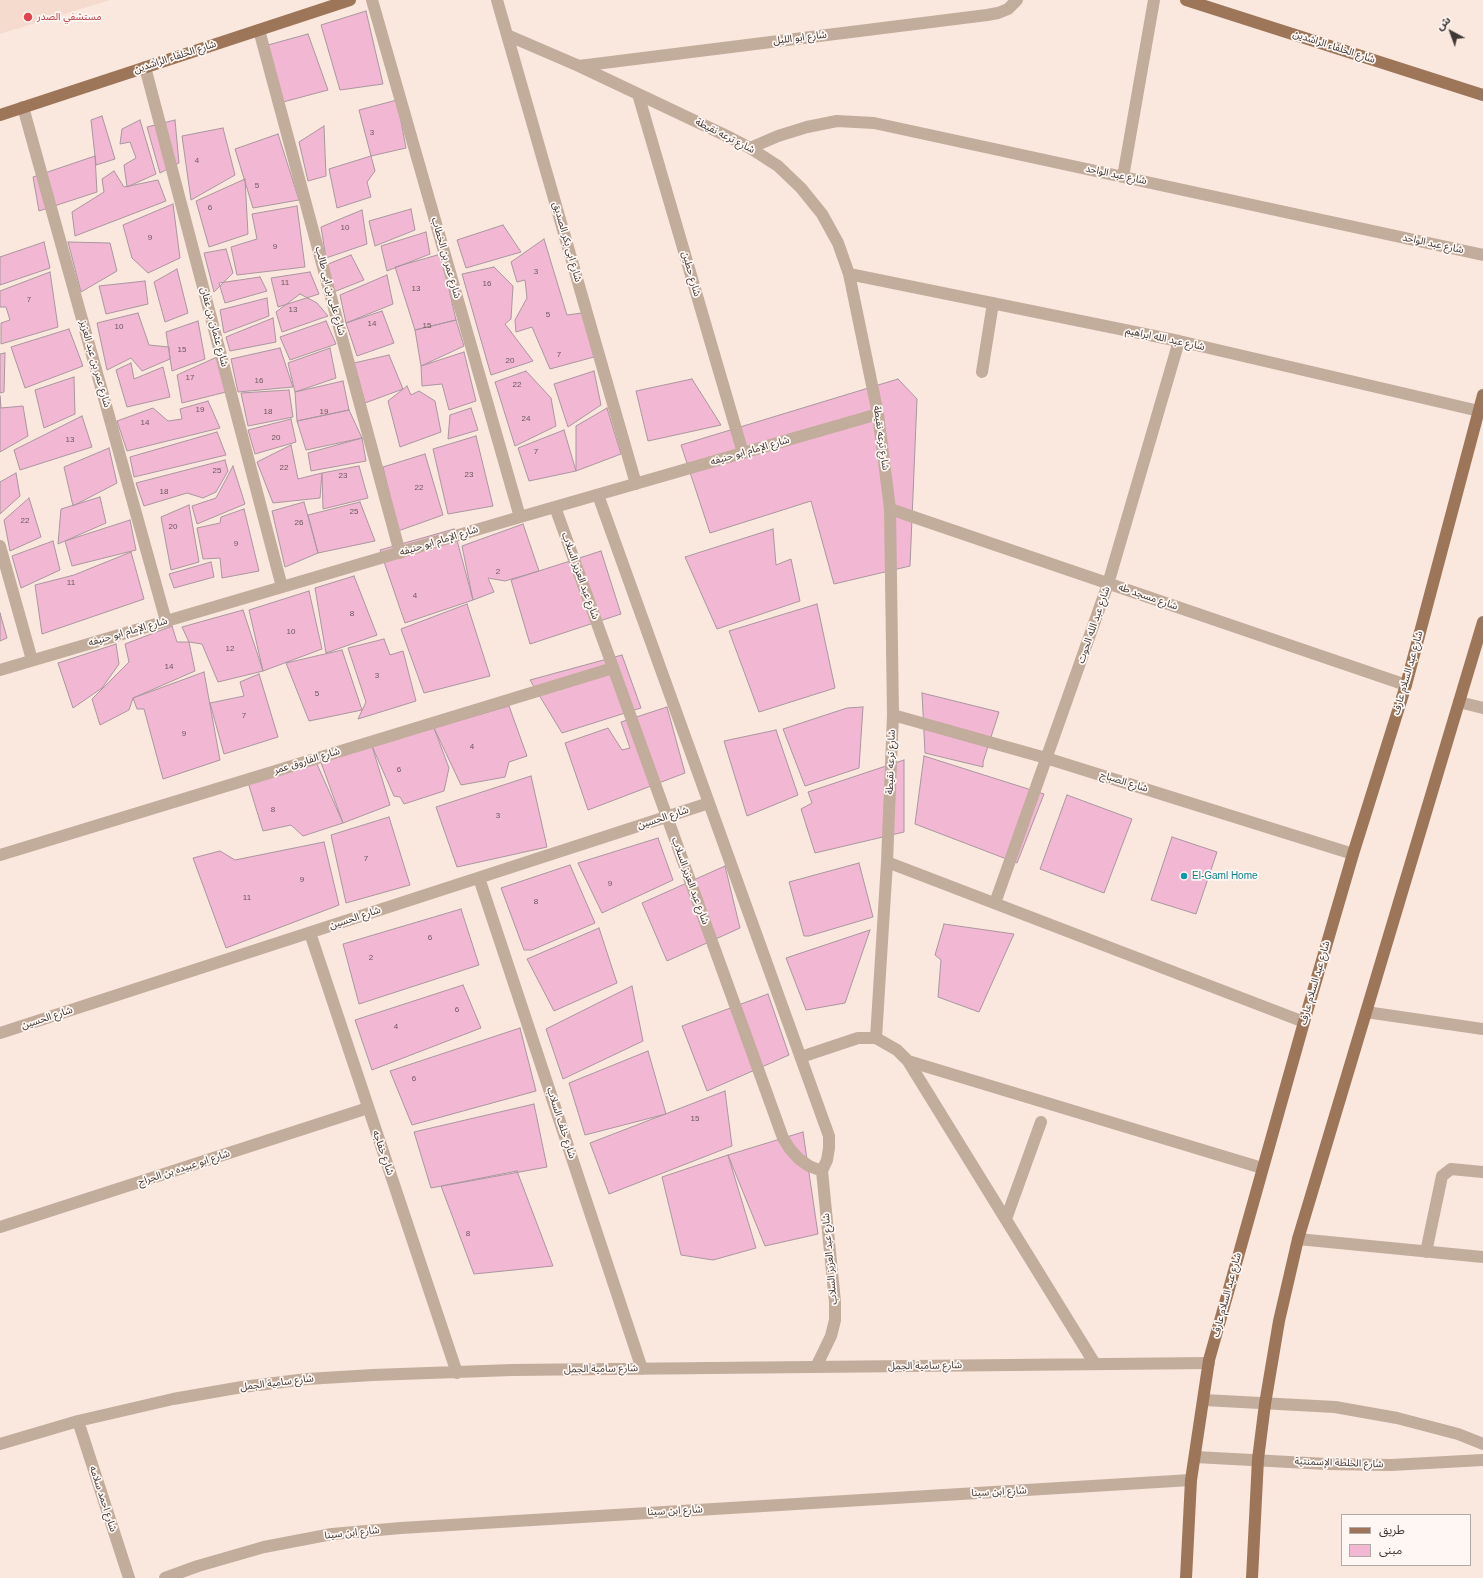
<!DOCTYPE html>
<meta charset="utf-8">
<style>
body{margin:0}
#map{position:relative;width:1483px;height:1578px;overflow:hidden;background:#fae7de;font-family:Arial,"Noto Sans Arabic",sans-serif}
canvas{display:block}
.legend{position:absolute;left:1341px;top:1514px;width:130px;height:52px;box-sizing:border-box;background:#fff7f3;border:1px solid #b2aaa6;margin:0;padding:5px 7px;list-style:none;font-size:12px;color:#3e3733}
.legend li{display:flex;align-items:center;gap:8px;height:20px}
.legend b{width:20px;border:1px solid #b2aaa6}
.north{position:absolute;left:1431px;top:12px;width:40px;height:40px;-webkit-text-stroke:3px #fff7f3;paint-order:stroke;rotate:319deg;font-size:11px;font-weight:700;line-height:16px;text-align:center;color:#3e3733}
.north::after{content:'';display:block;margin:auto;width:14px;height:18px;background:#3e3733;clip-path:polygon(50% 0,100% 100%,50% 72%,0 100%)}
</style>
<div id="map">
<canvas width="1483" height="1578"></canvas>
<ul class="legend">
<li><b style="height:5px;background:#9d7659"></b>طريق</li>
<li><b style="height:11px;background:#f2b8d3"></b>مبنى</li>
</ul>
<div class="north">ش</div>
</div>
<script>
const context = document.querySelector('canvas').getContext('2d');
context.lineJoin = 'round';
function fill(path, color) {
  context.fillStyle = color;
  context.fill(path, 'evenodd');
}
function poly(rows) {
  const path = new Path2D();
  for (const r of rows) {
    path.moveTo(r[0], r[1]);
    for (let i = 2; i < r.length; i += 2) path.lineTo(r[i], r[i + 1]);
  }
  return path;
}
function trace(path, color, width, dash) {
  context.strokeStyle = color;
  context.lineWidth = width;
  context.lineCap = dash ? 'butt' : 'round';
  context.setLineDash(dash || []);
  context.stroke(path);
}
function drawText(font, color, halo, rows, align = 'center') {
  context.font = font + ' Arial,"Noto Sans Arabic",sans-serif';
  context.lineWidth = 3.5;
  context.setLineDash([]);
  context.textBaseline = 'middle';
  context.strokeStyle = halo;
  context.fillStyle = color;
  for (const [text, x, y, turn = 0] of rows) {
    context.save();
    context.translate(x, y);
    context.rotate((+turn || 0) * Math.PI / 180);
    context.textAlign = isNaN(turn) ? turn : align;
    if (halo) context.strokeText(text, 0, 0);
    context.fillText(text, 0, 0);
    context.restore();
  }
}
fill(poly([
 [0,0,110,0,0,34]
]), '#f5dbcd');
const building = poly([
 [366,11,383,84,340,90,321,25,366,11],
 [308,34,328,90,283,102,268,45,308,34],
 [397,100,406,148,371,156,359,110,397,100],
 [102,116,115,159,96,165,91,120,102,116],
 [140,120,156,174,127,187,124,165,136,158,130,142,120,144,122,129,140,120],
 [175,120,179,163,160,173,147,127,175,120],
 [324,126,326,176,308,181,299,142,324,126],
 [223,128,235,175,191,200,182,136,223,128],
 [278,134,299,200,253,208,235,149,278,134],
 [95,156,97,192,39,211,33,177,95,156],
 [371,156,375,171,367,182,371,197,337,208,329,169,371,156],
 [114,171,124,187,158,180,166,201,75,236,72,212,104,192,102,179,114,171],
 [245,179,248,234,209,247,196,201,245,179],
 [173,204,180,258,148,273,132,258,123,225,173,204],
 [297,206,305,267,237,275,231,247,257,239,252,214,297,206],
 [411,209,415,230,375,246,369,221,411,209],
 [362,210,367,244,326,258,321,227,362,210],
 [503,225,521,252,466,268,457,240,503,225],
 [426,232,430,254,387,271,381,246,426,232],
 [544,239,567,315,582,313,594,357,550,369,532,327,516,332,515,320,527,298,525,280,517,282,511,262,544,239],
 [44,242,50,268,0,285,0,257,44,242],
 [68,242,110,243,117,271,81,292,68,242],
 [226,249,233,273,214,292,204,253,226,249],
 [441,254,456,320,415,330,395,267,441,254],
 [351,255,364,280,326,295,318,268,351,255],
 [494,267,513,286,511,319,505,324,533,361,491,375,462,274,494,267],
 [177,269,188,313,165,322,154,282,177,269],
 [50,272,58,327,1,344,1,323,10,320,6,307,0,307,0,291,50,272],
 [310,272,319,294,278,307,271,278,310,272],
 [387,275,393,304,346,323,340,295,387,275],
 [260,277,267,291,225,303,219,283,260,277],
 [145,281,148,304,106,314,99,286,145,281],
 [300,294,317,303,328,316,282,332,276,312,300,294],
 [267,298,269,316,224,333,220,310,267,298],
 [382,311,394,343,357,356,346,323,382,311],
 [138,313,149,345,169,347,170,359,142,371,131,358,107,370,97,323,138,313],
 [273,318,276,342,230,351,226,337,273,318],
 [456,320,464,346,421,366,415,330,456,320],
 [198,321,205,359,172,371,166,332,198,321],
 [326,321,336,344,290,360,280,337,326,321],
 [69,329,83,366,25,388,11,347,69,329],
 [280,348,293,387,238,392,231,359,280,348],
 [330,348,336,378,295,392,288,363,330,348],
 [464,352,476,401,449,410,442,384,422,386,421,366,464,352],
 [5,353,4,392,0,393,0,354,5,353],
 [389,355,403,389,365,403,354,363,389,355],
 [217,357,226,392,182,403,177,375,217,357],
 [131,363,134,379,163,367,170,397,127,407,116,370,131,363],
 [526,371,551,398,556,426,515,446,495,382,526,371],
 [594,371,601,405,568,427,554,384,594,371],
 [74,377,75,414,44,428,35,390,74,377],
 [692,379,721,425,648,441,636,391,692,379],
 [898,379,917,399,910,566,834,584,811,501,710,533,681,445,898,379],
 [343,381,349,410,297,421,295,392,343,381],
 [407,386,411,395,419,391,435,401,441,432,400,447,388,401,407,386],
 [289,390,293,417,248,426,241,393,289,390],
 [0,396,1,408,23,406,28,436,0,452,0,396],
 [208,401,220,428,127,451,117,421,153,408,168,421,182,419,180,409,208,401],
 [471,408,478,430,448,439,450,415,471,408],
 [607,408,621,454,576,471,576,426,607,408],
 [349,410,362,438,306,450,297,421,349,410],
 [82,416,92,447,20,470,14,450,82,416],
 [291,419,296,442,255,454,248,430,291,419],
 [564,430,576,471,529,481,518,448,564,430],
 [217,432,226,455,134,477,130,457,217,432],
 [476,436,493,506,448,514,433,449,476,436],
 [362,438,366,461,311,471,308,453,362,438],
 [291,445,298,479,322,473,320,498,273,503,257,462,291,445],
 [109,448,117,483,73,506,64,467,109,448],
 [425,454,443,515,398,531,383,467,425,454],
 [225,460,228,471,216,492,203,498,187,493,144,506,136,483,225,460],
 [233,466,245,504,197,524,192,506,216,498,233,466],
 [359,466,368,498,323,509,322,473,359,466],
 [16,473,20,496,0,514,0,482,16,473],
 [100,497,106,523,58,544,61,509,100,497],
 [29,498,41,537,10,551,4,520,29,498],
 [304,502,318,553,285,567,272,511,304,502],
 [360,502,375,541,318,553,308,515,360,502],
 [189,505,199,562,171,570,161,517,189,505],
 [244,509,259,571,222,578,220,558,203,559,197,528,220,523,221,517,244,509],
 [130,520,136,550,72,566,65,541,130,520],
 [523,524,539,571,505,581,488,578,494,592,473,600,462,546,523,524],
 [454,529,473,600,405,623,380,550,454,529],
 [773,529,776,565,791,559,800,601,717,629,685,557,773,529],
 [53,541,60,570,21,588,12,556,53,541],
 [601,551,621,614,530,644,511,580,601,551],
 [131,552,144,599,42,634,35,585,74,575,131,552],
 [211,562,214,577,174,588,169,574,211,562],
 [354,576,377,635,326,653,315,588,354,576],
 [309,591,322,649,263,671,249,610,309,591],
 [467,604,490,676,424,693,401,629,467,604],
 [817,604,835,688,759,712,729,631,817,604],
 [243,610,263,671,218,682,202,644,189,642,182,627,243,610],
 [0,613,7,638,0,641,0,613],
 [172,626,177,642,189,642,195,671,133,698,129,710,100,725,92,699,129,662,125,644,172,626],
 [384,639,390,655,403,651,416,701,358,719,366,702,348,648,384,639],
 [116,644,119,664,102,688,73,708,58,663,116,644],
 [342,650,362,710,309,721,286,663,342,650],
 [622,655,641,708,562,733,530,680,622,655],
 [204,672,220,760,163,779,144,709,137,709,133,698,204,672],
 [259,674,278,737,224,754,210,703,244,696,240,682,259,674],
 [922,693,999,712,983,762,983,767,925,753,922,693],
 [509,706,527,756,509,762,505,777,461,785,434,728,509,706],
 [667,707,685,773,588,810,565,743,608,728,622,750,630,748,621,722,667,707],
 [863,707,859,768,805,786,783,729,847,708,863,707],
 [434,728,449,768,444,791,404,804,400,797,394,796,372,746,434,728],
 [776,730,798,795,747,816,724,741,776,730],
 [372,746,390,805,343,823,319,757,372,746],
 [313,755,343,823,303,836,291,825,263,831,247,779,313,755],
 [924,756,1044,794,1017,863,915,824,924,756],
 [904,760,904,832,815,853,801,809,812,803,808,792,904,760],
 [531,776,547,847,457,867,436,807,531,776],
 [1067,795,1132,819,1104,893,1040,869,1067,795],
 [389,817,410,885,346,903,331,835,389,817],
 [1172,837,1217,852,1196,914,1151,900,1172,837],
 [658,838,673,880,602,913,578,863,658,838],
 [324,842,339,905,226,948,193,858,220,851,235,860,324,842],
 [859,863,873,917,809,936,804,936,789,882,859,863],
 [570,865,595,923,532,950,524,950,501,888,570,865],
 [725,866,740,928,667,961,642,903,725,866],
 [461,909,479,965,359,1004,343,944,461,909],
 [944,924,1014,934,979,1012,938,997,941,960,935,955,944,924],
 [599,928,617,983,554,1011,527,959,599,928],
 [870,930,845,1003,806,1010,786,958,870,930],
 [463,985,481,1028,372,1070,355,1020,463,985],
 [632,986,643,1041,563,1079,546,1029,632,986],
 [768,994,789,1055,707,1091,682,1026,768,994],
 [520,1028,536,1091,412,1125,390,1071,520,1028],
 [648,1051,666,1114,585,1135,569,1083,648,1051],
 [725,1091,732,1146,609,1194,590,1143,725,1091],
 [534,1104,547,1167,431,1188,414,1132,534,1104],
 [803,1132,818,1234,765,1246,728,1155,803,1132],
 [728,1155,756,1248,713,1260,681,1255,662,1177,728,1155],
 [517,1171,553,1266,474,1274,441,1186,517,1171]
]);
fill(building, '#f2b8d3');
trace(building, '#a9969f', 1);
trace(poly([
 [372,0,520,517],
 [497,0,636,484],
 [259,30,400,553],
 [507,35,579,66,731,138,750,148,778,166,801,188,822,214,838,243,849,274,878,414,890,509,893,715,887,862,876,1038],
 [579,66,987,15,998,13,1008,9,1017,0],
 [145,67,282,587],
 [638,94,743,453],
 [23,107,166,621],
 [750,148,778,136,807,127,837,121,874,123,1483,255],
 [1123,177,1154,0],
 [849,274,1179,341,1479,411],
 [982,372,993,303],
 [598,495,829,1136,829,1148,827,1160,822,1171,835,1302,835,1320,831,1336,816,1367],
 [555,507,783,1138,790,1149,799,1159,809,1166,822,1171],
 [890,509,1406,685],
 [0,546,32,660],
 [0,670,520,517,878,414],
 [1459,702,1483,708],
 [893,715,1046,758,1353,854],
 [0,855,613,668],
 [887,862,1304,1022],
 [479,878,642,1369],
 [995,903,1108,584,1179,341],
 [310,933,457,1373],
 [1366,1012,1483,1029],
 [0,1033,709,803],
 [801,1057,858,1038,876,1038,897,1050,908,1061,1095,1364],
 [908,1061,1262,1168],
 [1006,1219,1041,1122],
 [0,1227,368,1108],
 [1298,1239,1483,1257],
 [1426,1252,1442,1176,1451,1169,1483,1172],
 [1204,1400,1335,1407,1397,1418,1458,1434,1483,1444],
 [78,1421,129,1578],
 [0,1444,78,1421,173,1399,242,1387,307,1379,373,1375,512,1370,1209,1363],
 [1195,1457,1327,1464,1391,1465,1483,1460],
 [165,1578,198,1566,264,1547,332,1534,401,1528,1191,1480]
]), '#c2ac9c', 12);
trace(poly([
 [1186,0,1483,95],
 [0,115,350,0],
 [1186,1578,1191,1480,1209,1360,1304,1022,1353,854,1406,685,1483,395],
 [1252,1578,1258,1459,1265,1404,1279,1321,1298,1239,1483,622]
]), '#9d7659', 12);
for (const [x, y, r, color] of [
 [28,17,5,"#e0444e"],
 [1184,876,4,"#0f9aa8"]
]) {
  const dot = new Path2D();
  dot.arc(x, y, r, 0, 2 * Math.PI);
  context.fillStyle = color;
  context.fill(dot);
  trace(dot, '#fff7f3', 1.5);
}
drawText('8px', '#6b575b', null, [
 ["3",372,133],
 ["4",197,161],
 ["5",257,186],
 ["6",210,208],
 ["10",345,228],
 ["9",150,238],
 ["9",275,247],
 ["3",536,272],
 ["11",285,283],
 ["16",487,284],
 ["13",416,289],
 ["7",29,300],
 ["13",293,310],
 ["5",548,315],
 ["14",372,324],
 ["15",427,326],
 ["10",119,327],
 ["15",182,350],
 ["7",559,355],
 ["20",510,361],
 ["17",190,378],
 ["16",259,381],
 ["22",517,385],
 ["19",200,410],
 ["18",268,412],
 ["19",324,412],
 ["24",526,419],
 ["14",145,423],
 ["20",276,438],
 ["13",70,440],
 ["7",536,452],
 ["22",284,468],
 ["25",217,471],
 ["23",469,475],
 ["23",343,476],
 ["22",419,488],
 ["18",164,492],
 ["25",354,512],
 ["22",25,521],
 ["26",299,523],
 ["20",173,527],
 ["9",236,544],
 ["2",498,572],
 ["11",71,583],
 ["4",415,596],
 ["8",352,614],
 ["10",291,632],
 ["12",230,649],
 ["14",169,667],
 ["3",377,676],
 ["5",317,694],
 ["7",244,716],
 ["9",184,734],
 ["4",472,747],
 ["6",399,770],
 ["8",273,810],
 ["3",498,816],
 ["7",366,859],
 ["9",302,880],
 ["9",610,884],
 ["11",247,898],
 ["8",536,902],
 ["6",430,938],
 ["2",371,958],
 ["6",457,1010],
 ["4",396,1027],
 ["6",414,1079],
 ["15",695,1119],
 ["8",468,1234]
]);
drawText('10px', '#be3a42', '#fff7f3', [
 ["مستشفي الصدر",37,17]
], 'left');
drawText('10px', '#3e3733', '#fff7f3', [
 ["شارع ابو الليل",800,38,-7],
 ["شارع الخلفاء الراشدين",1334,47,18],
 ["شارع الخلفاء الراشدين",175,57,-18],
 ["شارع ترعه نقيطة",725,136,27],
 ["شارع عبد الواحد",1116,175,12],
 ["شارع ابى بكر الصديق",567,242,74],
 ["شارع عبد الواحد",1433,244,12],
 ["شارع عمر بن الخطاب",446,258,74],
 ["شارع حطين",691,274,74],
 ["شارع على بن ابى طالب",330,291,75],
 ["شارع عثمان بن عفان",214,327,75],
 ["شارع عبد الله ابراهيم",1165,339,12],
 ["شارع عمر بن عبد العزيز",95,364,74],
 ["شارع ترعه نقيطة",881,438,82],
 ["شارع الإمام ابو حنيفه",750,451,-16],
 ["شارع الإمام ابو حنيفه",439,541,-17],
 ["شارع عبد العزيز السلاب",580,576,70],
 ["شارع مسجد طه",1148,597,19],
 ["شارع عبد الله الحوت",1094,625,-71],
 ["شارع الإمام ابو حنيفه",128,632,-16],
 ["شارع عبد السلام عارف",1408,673,-74],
 ["شارع الفاروق عمر",307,761,-17],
 ["شارع ترعه نقيطة",891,762,-88],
 ["شارع الصباح",1124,782,17],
 ["شارع الحسين",663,818,-18],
 ["شارع عبد العزيز السلاب",690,881,70],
 ["شارع الحسين",355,918,-18],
 ["شارع عبد السلام عارف",1315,983,-74],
 ["شارع الحسين",47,1018,-18],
 ["شارع خلف السلاب",561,1123,72],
 ["شارع خفاجه",383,1153,71],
 ["شارع ابو عبيده بن الجراح",184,1168,-18],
 ["شارع عبد العزيز السلاب",830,1259,-95],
 ["شارع عبد السلام عارف",1227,1295,-75],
 ["شارع سامية الجمل",925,1366,-1],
 ["شارع سامية الجمل",601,1369,-1],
 ["شارع سامية الجمل",277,1383,-7],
 ["شارع الخلطة الإسمنتية",1339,1463,2],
 ["شارع ابن سينا",999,1492,-3],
 ["شارع احمد سلامه",103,1499,72],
 ["شارع ابن سينا",675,1511,-3],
 ["شارع ابن سينا",352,1533,-6]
]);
drawText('10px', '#0d838f', '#fff7f3', [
 ["El-Gaml Home",1192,876]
], 'left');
</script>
